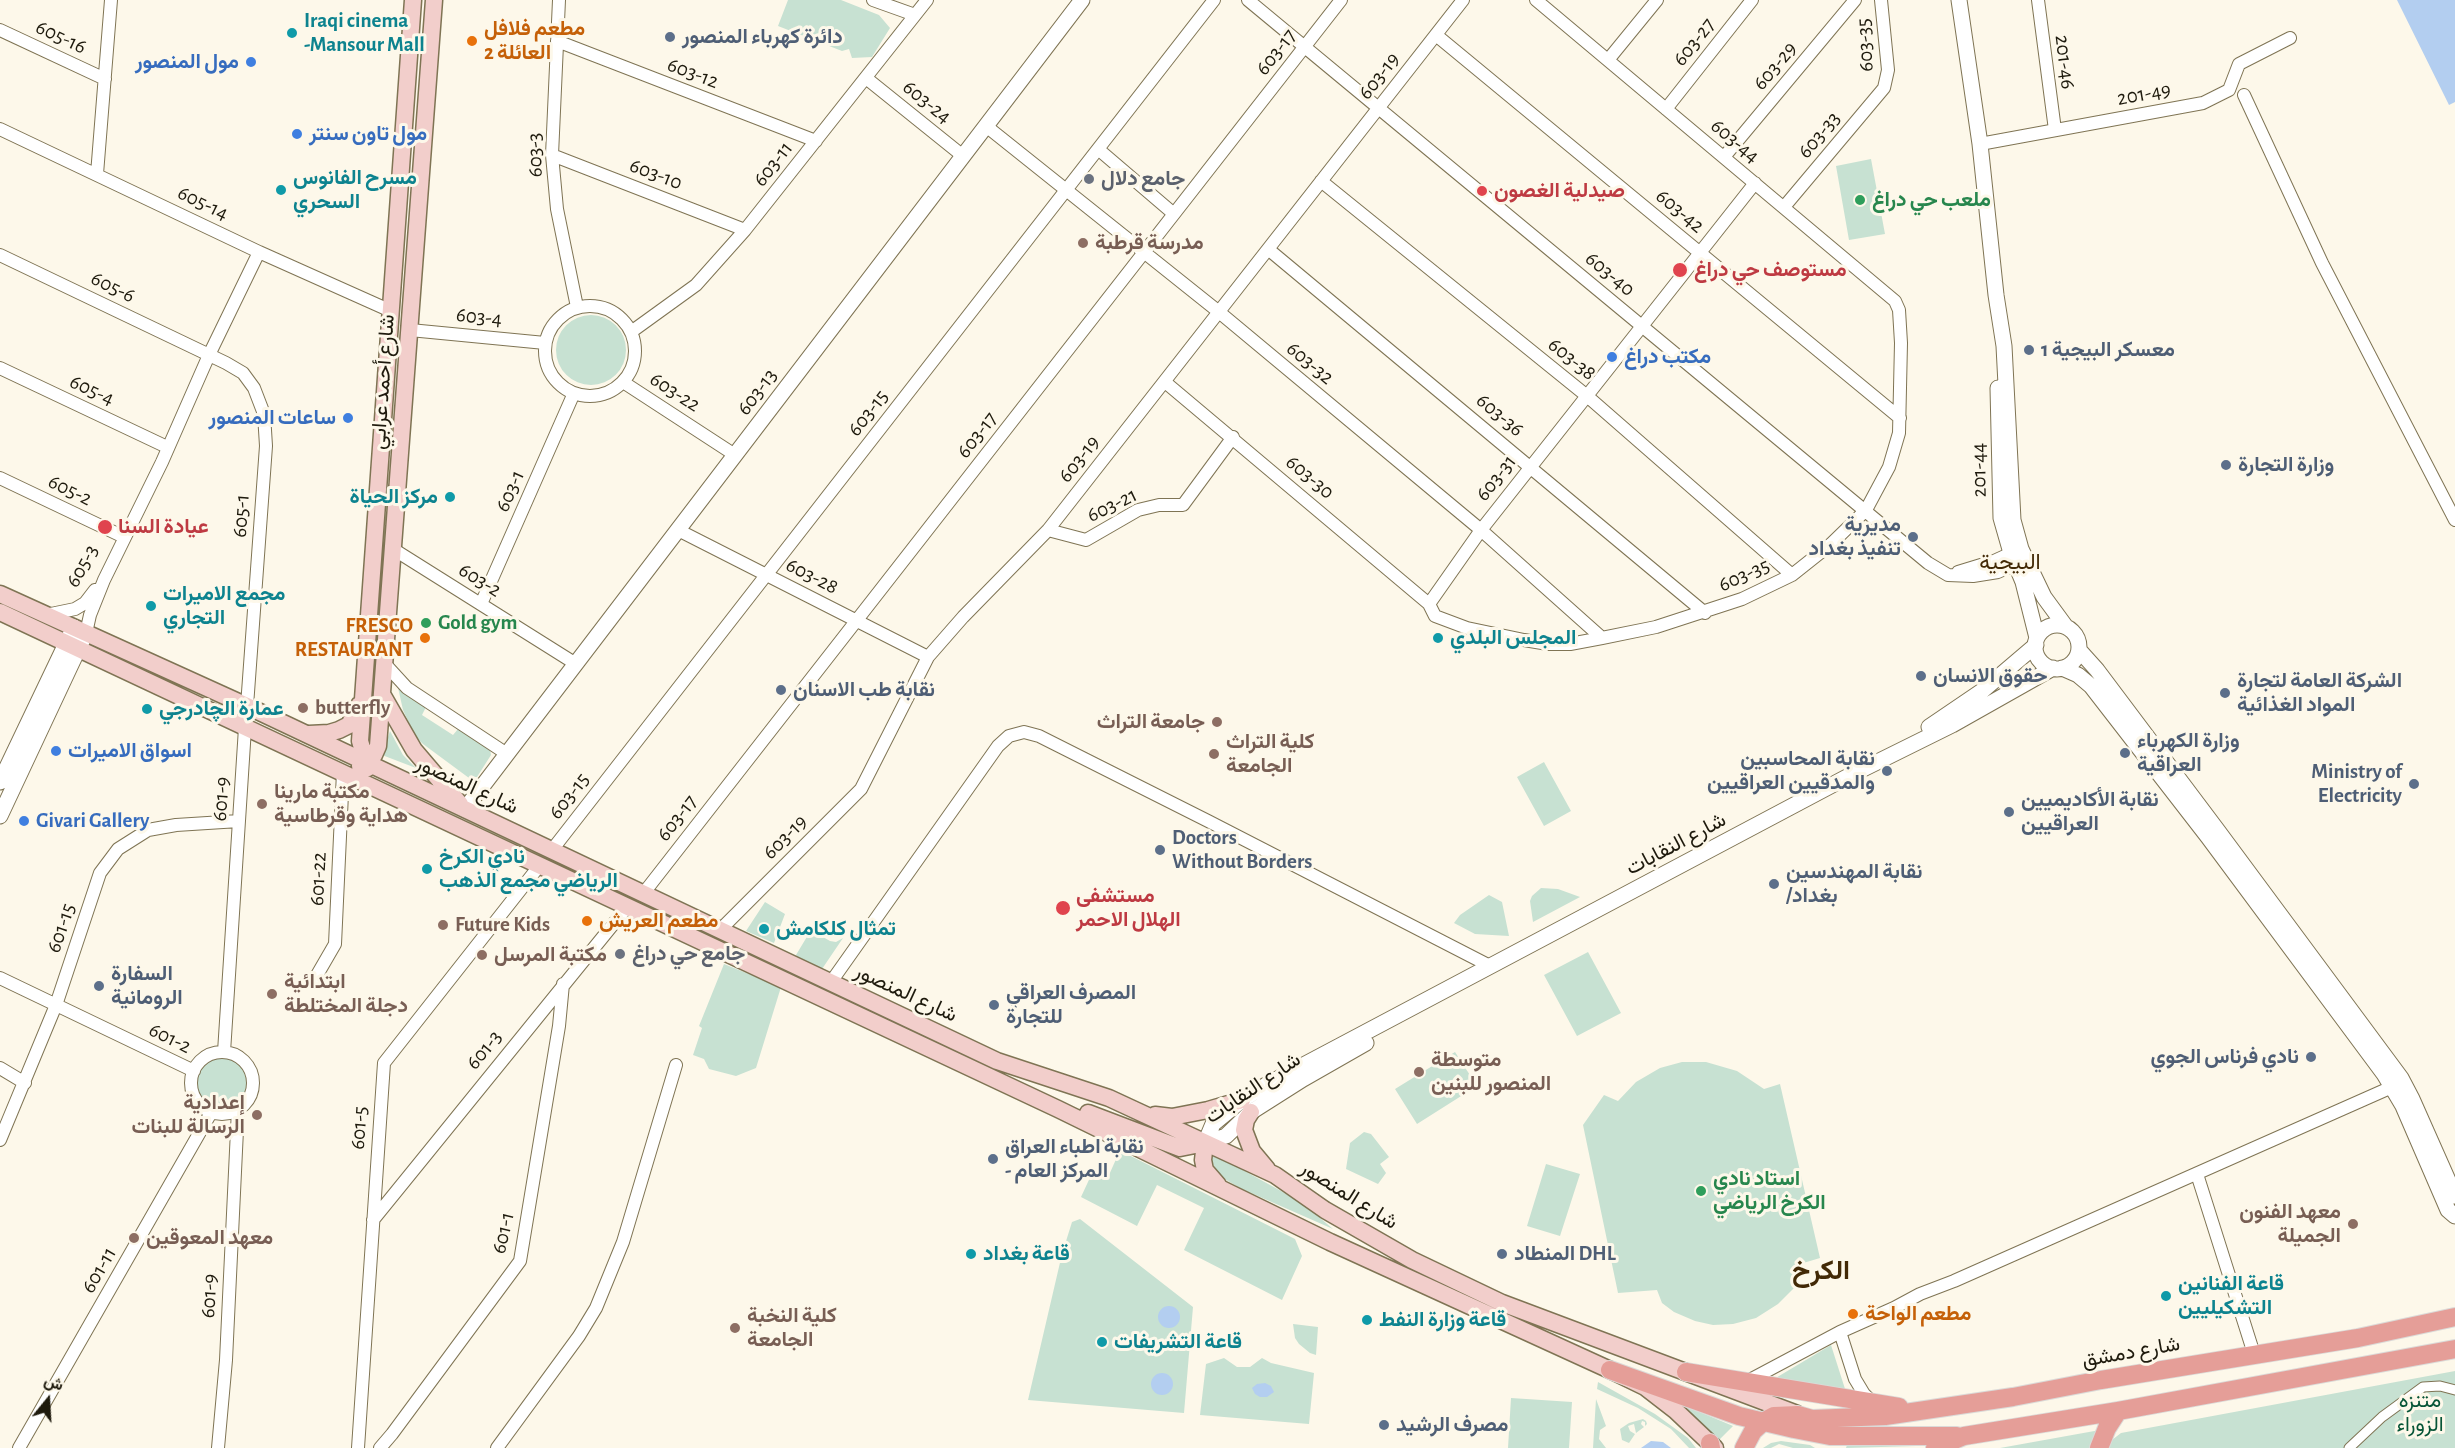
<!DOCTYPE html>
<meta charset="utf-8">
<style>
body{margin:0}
#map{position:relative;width:2455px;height:1448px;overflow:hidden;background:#fdf8ea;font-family:"Alegreya Sans",Vazirmatn,sans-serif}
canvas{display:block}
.north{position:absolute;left:18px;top:1370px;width:60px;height:60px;-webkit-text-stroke:4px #fdf8ea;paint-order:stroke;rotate:18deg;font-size:16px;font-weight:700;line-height:24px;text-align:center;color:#1e1a0d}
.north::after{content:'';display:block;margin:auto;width:21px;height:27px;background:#1e1a0d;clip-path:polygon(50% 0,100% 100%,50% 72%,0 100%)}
</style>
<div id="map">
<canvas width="2455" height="1448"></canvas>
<div class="north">ش</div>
</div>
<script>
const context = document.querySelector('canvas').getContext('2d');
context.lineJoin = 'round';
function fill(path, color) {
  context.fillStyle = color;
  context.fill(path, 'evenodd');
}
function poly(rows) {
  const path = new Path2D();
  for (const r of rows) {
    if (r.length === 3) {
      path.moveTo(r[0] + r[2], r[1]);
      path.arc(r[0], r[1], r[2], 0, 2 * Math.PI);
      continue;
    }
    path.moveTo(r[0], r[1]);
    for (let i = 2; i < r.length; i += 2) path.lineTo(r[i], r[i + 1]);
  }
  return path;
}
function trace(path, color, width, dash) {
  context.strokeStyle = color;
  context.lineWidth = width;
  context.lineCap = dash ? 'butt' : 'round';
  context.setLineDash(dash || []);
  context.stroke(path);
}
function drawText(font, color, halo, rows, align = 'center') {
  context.font = font + ' "Alegreya Sans",Vazirmatn,sans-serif';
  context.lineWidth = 6;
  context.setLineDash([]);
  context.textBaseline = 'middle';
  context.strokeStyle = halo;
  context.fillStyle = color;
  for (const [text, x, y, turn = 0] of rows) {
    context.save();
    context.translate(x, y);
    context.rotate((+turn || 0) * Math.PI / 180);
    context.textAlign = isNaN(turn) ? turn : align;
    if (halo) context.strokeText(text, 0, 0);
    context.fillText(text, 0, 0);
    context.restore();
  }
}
fill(poly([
 [788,0,841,0,879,15,890,28,872,57,852,58,849,49,842,51,778,26],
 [1871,159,1885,234,1849,240,1836,166],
 [591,350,35],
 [397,683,426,707,422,715,453,735,458,729,490,749,491,755,477,777,469,778,423,744,415,736,403,710],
 [390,731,403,755,416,768,382,755],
 [1544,762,1571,811,1544,826,1517,777],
 [1541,888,1558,889,1580,897,1533,922,1530,901,1532,896],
 [1489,895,1502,902,1509,936,1475,934,1454,923,1460,915],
 [765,902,785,914,774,943,746,931],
 [811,930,830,941,836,942,843,938,822,969,798,958,796,955],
 [1588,952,1621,1013,1577,1036,1544,975],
 [724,964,781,987,756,1068,736,1076,709,1069,704,1059,693,1055,702,1028,699,1026],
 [1455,1052,1477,1086,1417,1124,1395,1089],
 [222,1082,25],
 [1682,1062,1706,1062,1737,1071,1764,1089,1780,1084,1820,1258,1800,1264,1794,1288,1778,1304,1756,1318,1733,1324,1713,1325,1695,1321,1674,1312,1662,1303,1657,1290,1618,1293,1583,1125,1604,1095,1618,1101,1636,1082,1660,1068],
 [1364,1132,1371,1134,1389,1157,1380,1164,1386,1173,1378,1184,1346,1169,1350,1143],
 [1113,1147,1295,1239,1302,1256,1282,1300,1184,1250,1204,1208,1157,1185,1137,1226,1081,1197,1094,1169,1109,1175,1117,1157,1111,1153],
 [1212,1156,1230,1163,1281,1191,1306,1206,1333,1229,1242,1189,1221,1177,1211,1161,1210,1158],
 [1546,1164,1580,1174,1560,1236,1527,1226],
 [1080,1219,1193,1307,1184,1413,1028,1400,1062,1254,1072,1222],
 [1293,1324,1318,1327,1316,1355,1310,1353,1299,1344,1295,1338],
 [1831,1345,1846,1392,1774,1379],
 [1224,1358,1237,1367,1250,1367,1262,1358,1271,1363,1314,1373,1309,1424,1200,1415,1206,1364],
 [2455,1371,2455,1448,2106,1448,2108,1443,2121,1433],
 [1598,1382,1655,1414,1688,1438,1696,1448,1689,1448,1671,1429,1638,1408,1597,1389],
 [1511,1398,1572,1402,1569,1448,1508,1448],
 [1596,1399,1606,1426,1600,1430,1599,1439,1606,1448,1593,1448],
 [1676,1402,1733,1426,1719,1440],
 [1643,1419,1646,1421,1647,1424,1645,1426,1645,1422,1642,1421,1641,1424,1644,1427,1636,1433,1634,1424,1628,1426,1630,1431,1635,1434,1629,1443,1622,1440,1620,1429,1629,1423],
 [2100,1430,2094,1448,2000,1448],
 [1781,1441,1810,1445,1815,1448,1793,1448,1779,1444,1771,1448,1763,1448,1771,1443],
 [1847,1445,1916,1446,1846,1448]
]), '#c7e1d2');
fill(poly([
 [2397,0,2455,0,2455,102,2449,105],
 [1169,1317,11],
 [1162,1384,11],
 [1265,1383,1271,1386,1274,1392,1267,1397,1260,1397,1255,1394,1252,1388,1257,1384],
 [1651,1441,1663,1442,1671,1448,1641,1448]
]), '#b3cef0');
const pedestrian = poly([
 [2349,1448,2382,1417,2423,1387,2440,1386,2455,1390]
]);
const minor = poly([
 [559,0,552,155,557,209,577,307],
 [873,0,915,15],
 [1248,0,1928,563,1948,575,1973,576,1998,572,2022,561],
 [2038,0,2055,130],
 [0,30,105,79],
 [1436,35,1900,418],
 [557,41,816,141],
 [1608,60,1657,0],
 [866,78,963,156],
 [2244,95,2322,263,2455,520],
 [1666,109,1752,0],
 [986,126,1219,312,1481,530,1602,638],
 [0,129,259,252,391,311],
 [1980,144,2203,103,2229,90,2239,64,2290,38],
 [1098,149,1174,214],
 [552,155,745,230],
 [1724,157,1855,0],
 [97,174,111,0],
 [1321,181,1587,396,1792,575],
 [1784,207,1884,88,1888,70,1881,0],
 [1268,249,1705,613],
 [0,255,226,363,243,373,254,388,264,414,266,446,247,706],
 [590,351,45],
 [410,330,545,343],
 [631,332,696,285,745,230,927,0],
 [0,368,167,447],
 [623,382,735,455],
 [1165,382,1429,604,1435,616,1467,628,1524,640,1548,644,1570,644,1602,638,1656,627,1742,599,1792,575,1831,544,1866,510,1889,467,1899,433,1901,343,1899,310,1895,301,1536,0],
 [0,478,124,537],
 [678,530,928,657],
 [1048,530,1086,540,1138,510,1159,505,1183,505,1233,437],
 [393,549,576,664],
 [1958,572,1994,561,2018,550],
 [481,604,574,393],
 [1429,604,1481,530,1755,183],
 [46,615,75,609,85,603,95,590],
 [86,633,90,615,104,580,162,462,209,355,259,252],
 [385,664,407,688,507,754],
 [552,850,1214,0],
 [643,894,1341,0],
 [720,930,861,789,928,657,963,617,1048,530,1463,0],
 [0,978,194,1071],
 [313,982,335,944,343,772],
 [831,982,998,746,1009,736,1024,732,1039,736,1208,821,1490,966],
 [224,1052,245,728],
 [222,1083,31],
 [0,1068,25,1083],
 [0,1140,56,1005,100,873,118,849,148,830,176,825,239,821],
 [2197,1174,2254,1354],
 [373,1220,628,906],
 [1840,1332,1855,1379,1864,1394,1873,1403],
 [1746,1382,1840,1332,1894,1308,1920,1294,1954,1281,2392,1087],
 [19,1448,212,1111],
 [218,1448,226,1360,238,1109],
 [358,1448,384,1063,540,865],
 [380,1448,392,1434,520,1261,559,1026,563,984],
 [497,1448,579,1336,596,1308,623,1242,676,1065]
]);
const tertiary = poly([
 [1959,0,1980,144,1996,295,2004,346,2013,520,2021,549,2044,597,2066,627],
 [1998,388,2001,518,2011,553,2023,582,2037,638],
 [2057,647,22],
 [2079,650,2097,670,2218,831,2401,1078,2412,1099,2455,1196],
 [2062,668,2078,675,2091,686,2208,837,2384,1074,2403,1106,2448,1210,2455,1216],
 [1929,727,1982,691,2036,645],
 [0,782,74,627],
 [465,809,1082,0],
 [0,816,83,639],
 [1205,1143,1213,1124,1242,1100,1266,1085,1849,776,1952,725,2053,668],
 [1205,1143,1226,1136,1251,1112,1303,1079,1366,1043]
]);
const secondary = poly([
 [0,594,247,706,997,1061,1109,1098,1275,1175,1325,1210,1412,1260,1502,1303,1797,1414],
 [0,612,1058,1109,1330,1242,1610,1370,1645,1387,1676,1411,1715,1448],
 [383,696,414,750,460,804],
 [309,734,329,733,339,730,349,725,359,705],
 [360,766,374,755,378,746,434,0],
 [368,768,360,741,413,0],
 [1251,1112,1246,1120,1244,1130,1252,1151,1267,1169],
 [1088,1113,1180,1148,1205,1143],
 [1155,1115,1172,1117,1208,1110,1242,1100],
 [1205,1143,1203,1160,1205,1170,1218,1185]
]);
const primary = poly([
 [1610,1370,1739,1416,1794,1429,1830,1436,1957,1436],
 [1686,1372,1899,1407],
 [1812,1419,1885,1416,2013,1397,2101,1380,2358,1338,2455,1317],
 [1710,1443,1711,1448],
 [1744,1448,1753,1431,1763,1422,1774,1416,1798,1415,1812,1419,1822,1427],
 [1935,1448,1964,1436,2118,1411,2455,1349],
 [2099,1448,2107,1428,2118,1411]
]);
trace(pedestrian, '#7f7454', 11);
trace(minor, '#7f7454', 14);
trace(tertiary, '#7f7454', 17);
trace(secondary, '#7f7454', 19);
trace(primary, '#dbdad8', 20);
trace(pedestrian, '#fff', 9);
trace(minor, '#fff', 12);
trace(tertiary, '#fff', 15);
trace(secondary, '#f2cecb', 16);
trace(primary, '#e59e98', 18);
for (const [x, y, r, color] of [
 [292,33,6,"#0f9aa8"],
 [670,37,6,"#5c6f8a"],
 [472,41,6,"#e8710a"],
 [251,62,6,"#3f7fe0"],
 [297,134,6,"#3f7fe0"],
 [1089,179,6,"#6b7280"],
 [281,190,6,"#0f9aa8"],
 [1482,191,6,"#e0444e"],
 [1860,200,6,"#2e9e5b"],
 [1083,243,6,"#8d6e63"],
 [1680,270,8,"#e0444e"],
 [2029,350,6,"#5c6f8a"],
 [1612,357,6,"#3f7fe0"],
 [348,418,6,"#3f7fe0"],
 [2226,465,6,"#5c6f8a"],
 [450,497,6,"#0f9aa8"],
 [105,527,8,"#e0444e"],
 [1913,537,6,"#5c6f8a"],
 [151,606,6,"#0f9aa8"],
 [426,623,6,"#2e9e5b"],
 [425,638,6,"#e8710a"],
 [1438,638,6,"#0f9aa8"],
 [1921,676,6,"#5c6f8a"],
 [781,690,6,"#5c6f8a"],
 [2225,693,6,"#5c6f8a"],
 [303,708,6,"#8d6e63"],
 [147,709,6,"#0f9aa8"],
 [1217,722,6,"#8d6e63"],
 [56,751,6,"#3f7fe0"],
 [2125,753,6,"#5c6f8a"],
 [1214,754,6,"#8d6e63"],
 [1887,771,6,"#5c6f8a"],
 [2414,784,6,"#5c6f8a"],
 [262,804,6,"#8d6e63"],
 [2009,812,6,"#5c6f8a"],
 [24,821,6,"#3f7fe0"],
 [1160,850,6,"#5c6f8a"],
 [427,869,6,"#0f9aa8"],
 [1774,884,6,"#5c6f8a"],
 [1063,908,8,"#e0444e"],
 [587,921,6,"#e8710a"],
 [443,925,6,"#8d6e63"],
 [764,929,6,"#0f9aa8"],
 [620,954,6,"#6b7280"],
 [482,955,6,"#8d6e63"],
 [99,986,6,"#5c6f8a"],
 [272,994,6,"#8d6e63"],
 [994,1005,6,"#5c6f8a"],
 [2311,1057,6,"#5c6f8a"],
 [1419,1072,6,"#8d6e63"],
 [257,1115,6,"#8d6e63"],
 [993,1159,6,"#5c6f8a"],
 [1701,1191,6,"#2e9e5b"],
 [2353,1224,6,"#8d6e63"],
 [134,1238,6,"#8d6e63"],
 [971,1254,6,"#0f9aa8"],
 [1502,1254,6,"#5c6f8a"],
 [2166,1296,6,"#0f9aa8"],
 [1853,1314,6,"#e8710a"],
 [1367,1320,6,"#0f9aa8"],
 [735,1328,6,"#8d6e63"],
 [1102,1342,6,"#0f9aa8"],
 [1384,1425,6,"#5c6f8a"]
]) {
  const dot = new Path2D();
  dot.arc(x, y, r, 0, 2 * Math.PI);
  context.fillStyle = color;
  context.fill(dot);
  trace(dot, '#fdf8ea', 2);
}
drawText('bold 21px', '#0d838f', '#fdf8ea', [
 ["Iraqi cinema",304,21],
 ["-Mansour Mall",304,45],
 ["مسرح الفانوس",293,178],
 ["السحري",293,202],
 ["مركز الحياة",438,497,"right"],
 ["مجمع الاميرات",163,594],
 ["التجاري",163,618],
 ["المجلس البلدي",1450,638],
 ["عمارة الچادرجي",159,709],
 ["نادي الكرخ",439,857],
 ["الرياضي مجمع الذهب",439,881],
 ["تمثال كلكامش",776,929],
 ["قاعة بغداد",983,1254],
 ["قاعة الفنانين",2178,1284],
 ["التشكيليين",2178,1308],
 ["قاعة وزارة النفط",1379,1320],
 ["قاعة التشريفات",1114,1342]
], 'left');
drawText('bold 21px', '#c56008', '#fdf8ea', [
 ["مطعم فلافل",484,29],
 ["العائلة 2",484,53],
 ["FRESCO",413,626,"right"],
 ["RESTAURANT",413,650,"right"],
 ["مطعم العريش",599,921],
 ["مطعم الواحة",1865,1314]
], 'left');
drawText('21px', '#1e1a0d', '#fdf8ea', [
 ["605-16",61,37,25],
 ["603-27",1694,42,-52],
 ["603-35",1865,45,-93],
 ["603-17",1276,52,-52],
 ["201-46",2065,62,83],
 ["603-29",1775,66,-50],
 ["603-12",693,73,21],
 ["603-19",1379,76,-52],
 ["201-49",2144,94,-10],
 ["603-24",927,102,39],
 ["603-33",1819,135,-50],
 ["603-44",1735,141,40],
 ["603-3",535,155,-91],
 ["603-11",773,164,-52],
 ["603-10",656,174,21],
 ["605-14",203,203,26],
 ["603-42",1680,211,40],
 ["603-40",1610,274,40],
 ["605-6",113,287,26],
 ["603-4",479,317,6],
 ["603-38",1572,359,39],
 ["603-32",1310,363,40],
 ["شارع أحمد عرابي",383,382,-86],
 ["605-4",92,390,25],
 ["603-22",675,392,33],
 ["603-13",757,392,-53],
 ["603-15",868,413,-52],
 ["603-36",1500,415,40],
 ["603-17",977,435,-52],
 ["603-19",1079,459,-52],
 ["201-44",1979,470,-91],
 ["603-30",1310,477,40],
 ["603-31",1496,478,-52],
 ["605-2",70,490,26],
 ["603-1",510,491,-66],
 ["603-21",1112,505,-26],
 ["605-1",241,516,-86],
 ["605-3",82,566,-61],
 ["603-35",1744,575,-24],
 ["603-28",812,576,27],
 ["603-2",480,580,32],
 ["شارع المنصور",467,785,25],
 ["603-15",569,796,-52],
 ["601-9",221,799,-86],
 ["603-17",677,818,-52],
 ["603-19",785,837,-45],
 ["شارع النقابات",1676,844,-28],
 ["601-22",318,879,-87],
 ["601-15",61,928,-71],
 ["شارع المنصور",906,993,25],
 ["601-2",170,1038,26],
 ["601-3",484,1050,-51],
 ["شارع النقابات",1253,1088,-34],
 ["601-5",359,1128,-86],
 ["شارع المنصور",1349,1195,32],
 ["601-1",503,1233,-77],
 ["601-11",99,1270,-60],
 ["601-9",209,1296,-87],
 ["شارع دمشق",2131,1352,-10]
]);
drawText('bold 21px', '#4e5e75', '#fdf8ea', [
 ["دائرة كهرباء المنصور",682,37],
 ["معسكر البيجية 1",2041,350],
 ["وزارة التجارة",2238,465],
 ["مديرية",1901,525,"right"],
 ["تنفيذ بغداد",1901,549,"right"],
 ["حقوق الانسان",1933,676],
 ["الشركة العامة لتجارة",2237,681],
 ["المواد الغذائية",2237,705],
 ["نقابة طب الاسنان",793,690],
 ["وزارة الكهرباء",2137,741],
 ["العراقية",2137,765],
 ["نقابة المحاسبين",1875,759,"right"],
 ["والمدقيين العراقيين",1875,783,"right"],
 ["Ministry of",2402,772,"right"],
 ["Electricity",2402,796,"right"],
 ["نقابة الأكاديميين",2021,800],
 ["العراقيين",2021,824],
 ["Doctors",1172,838],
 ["Without Borders",1172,862],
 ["نقابة المهندسين",1786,872],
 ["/بغداد",1786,896],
 ["السفارة",111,974],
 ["الرومانية",111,998],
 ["المصرف العراقي",1006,993],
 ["للتجارة",1006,1017],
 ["نادي فرناس الجوي",2299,1057,"right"],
 ["نقابة اطباء العراق",1005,1147],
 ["- المركز العام",1005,1171],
 ["المنطاد DHL",1514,1254],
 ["مصرف الرشيد",1396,1425]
], 'left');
drawText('bold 21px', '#366cbe', '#fdf8ea', [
 ["مول المنصور",239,62,"right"],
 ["مول تاون سنتر",309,134],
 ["مكتب دراغ",1624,357],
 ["ساعات المنصور",336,418,"right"],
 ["اسواق الاميرات",68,751],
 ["Givari Gallery",36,821]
], 'left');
drawText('bold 21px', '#5b616d', '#fdf8ea', [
 ["جامع دلال",1101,179],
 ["جامع حي دراغ",632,954]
], 'left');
drawText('bold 21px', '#be3a42', '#fdf8ea', [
 ["صيدلية الغصون",1494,191],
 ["مستوصف حي دراغ",1694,270],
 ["عيادة السنا",118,527],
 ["مستشفى",1076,896],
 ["الهلال الاحمر",1076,920]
], 'left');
drawText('bold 21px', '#27864d', '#fdf8ea', [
 ["ملعب حي دراغ",1872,200],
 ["Gold gym",438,623],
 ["استاد نادي",1713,1179],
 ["الكرخ الرياضي",1713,1203]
], 'left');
drawText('bold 21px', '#785e54', '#fdf8ea', [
 ["مدرسة قرطبة",1095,243],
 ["butterfly",315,708],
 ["جامعة التراث",1205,722,"right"],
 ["كلية التراث",1226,742],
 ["الجامعة",1226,766],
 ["مكتبة مارينا",274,792],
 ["هداية وقرطاسية",274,816],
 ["Future Kids",455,925],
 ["مكتبة المرسل",494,955],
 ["ابتدائية",284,982],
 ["دجلة المختلطة",284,1006],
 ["متوسطة",1431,1060],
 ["المنصور للبنين",1431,1084],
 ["إعدادية",245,1103,"right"],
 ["الرسالة للبنات",245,1127,"right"],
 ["معهد الفنون",2341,1212,"right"],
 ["الجميلة",2341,1236,"right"],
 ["معهد المعوقين",146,1238],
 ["كلية النخبة",747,1316],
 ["الجامعة",747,1340]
], 'left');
drawText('21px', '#075537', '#fdf8ea', [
 ["متنزه",2420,1401],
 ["الزوراء",2420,1425]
]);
drawText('22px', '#422906', '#fdf8ea', [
 ["البيجية",2010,562]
]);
drawText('bold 27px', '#422906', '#fdf8ea', [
 ["الكرخ",1821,1271]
]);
</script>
